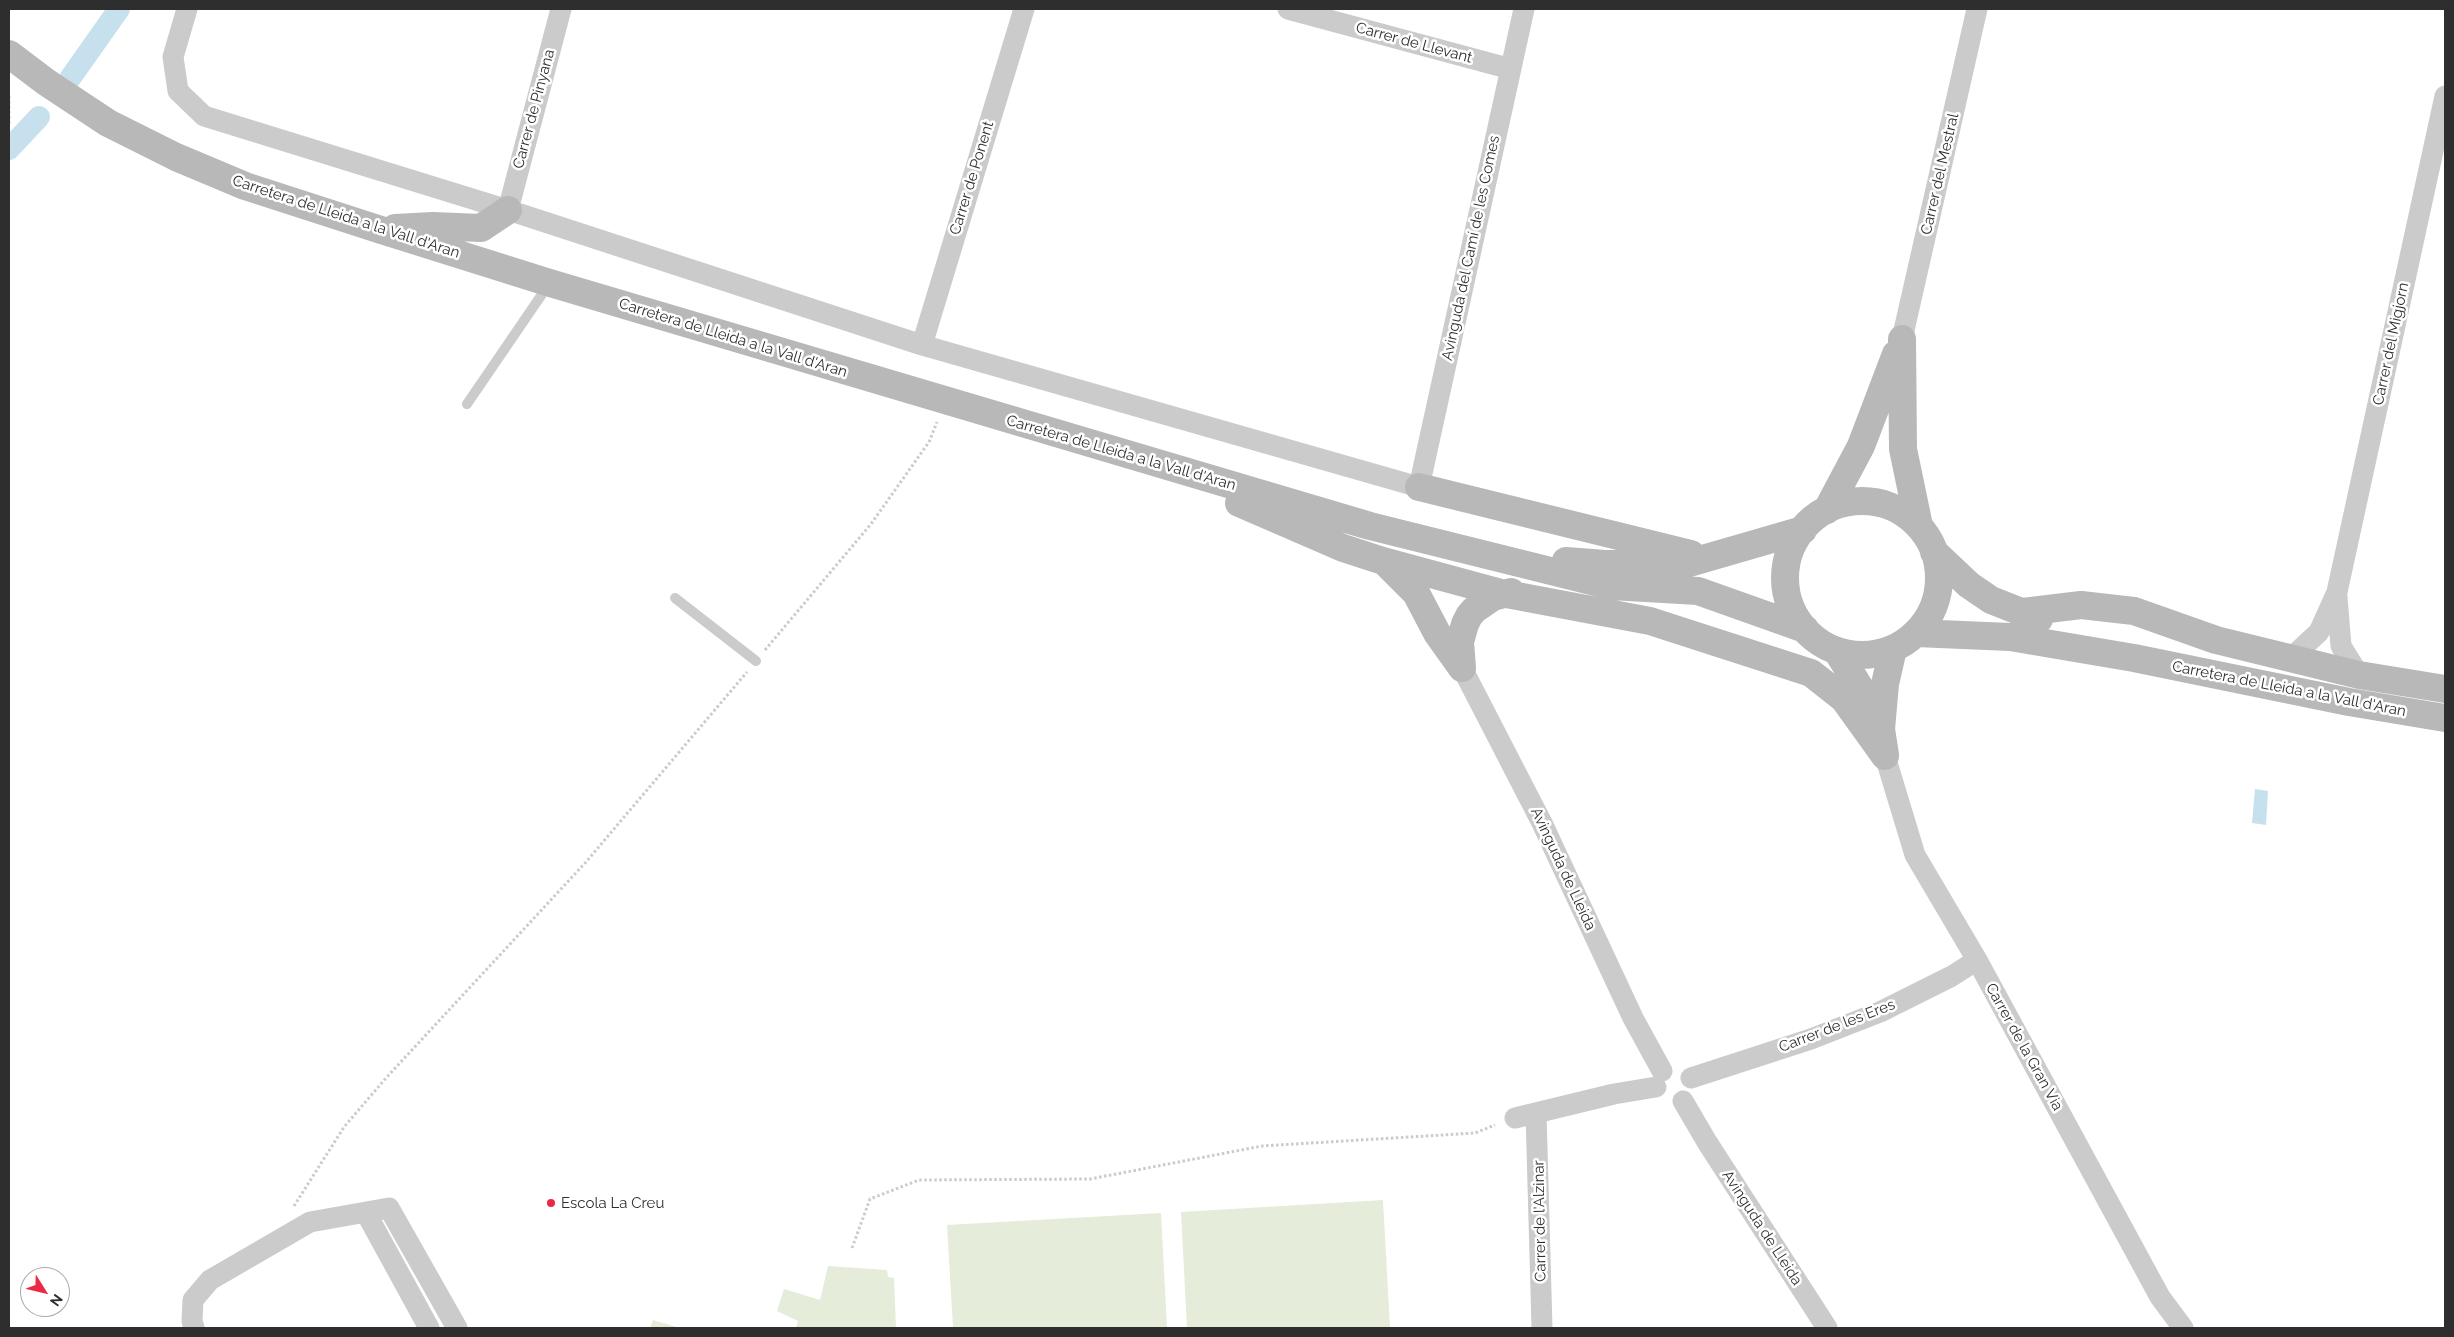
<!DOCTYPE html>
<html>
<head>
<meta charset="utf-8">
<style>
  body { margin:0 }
  #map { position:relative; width:2454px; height:1337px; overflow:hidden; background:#fff; font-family:Raleway,sans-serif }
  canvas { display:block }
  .frame { position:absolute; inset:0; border:10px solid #2e2e2e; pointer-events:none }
  .north { position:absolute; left:20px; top:1267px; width:50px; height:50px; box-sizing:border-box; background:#fff; border:1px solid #ababab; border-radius:50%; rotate:126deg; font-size:14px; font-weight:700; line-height:20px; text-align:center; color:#2e2e2e }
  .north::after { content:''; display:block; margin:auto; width:18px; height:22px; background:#ec2944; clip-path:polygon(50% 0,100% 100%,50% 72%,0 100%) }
</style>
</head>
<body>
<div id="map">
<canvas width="2454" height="1337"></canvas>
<div class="frame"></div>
<div class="north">N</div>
</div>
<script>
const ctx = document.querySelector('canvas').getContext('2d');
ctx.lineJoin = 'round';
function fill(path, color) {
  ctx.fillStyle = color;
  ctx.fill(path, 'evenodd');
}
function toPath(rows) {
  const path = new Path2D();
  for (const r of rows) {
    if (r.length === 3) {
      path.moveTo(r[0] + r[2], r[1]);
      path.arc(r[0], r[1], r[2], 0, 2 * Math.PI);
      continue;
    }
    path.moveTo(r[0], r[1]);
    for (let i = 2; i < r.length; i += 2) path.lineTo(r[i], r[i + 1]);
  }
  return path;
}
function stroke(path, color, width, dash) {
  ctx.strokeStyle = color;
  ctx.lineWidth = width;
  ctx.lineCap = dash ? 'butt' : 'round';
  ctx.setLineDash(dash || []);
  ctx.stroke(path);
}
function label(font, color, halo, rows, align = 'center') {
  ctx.font = font + ' Raleway,sans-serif';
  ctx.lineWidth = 5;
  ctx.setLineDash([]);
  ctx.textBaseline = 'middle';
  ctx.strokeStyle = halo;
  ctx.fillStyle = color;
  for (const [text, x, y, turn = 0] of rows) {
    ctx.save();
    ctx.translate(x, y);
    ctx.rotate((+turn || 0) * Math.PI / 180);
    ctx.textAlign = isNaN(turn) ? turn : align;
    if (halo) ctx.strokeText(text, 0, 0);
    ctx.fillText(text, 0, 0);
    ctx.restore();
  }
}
fill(toPath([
  [1383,1200,1390,1328,1187,1328,1181,1212],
  [1161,1213,1167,1328,953,1328,947,1225],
  [828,1266,887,1270,888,1277,894,1278,896,1328,796,1328,798,1321,777,1311,784,1289,820,1300],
  [653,1320,680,1328,650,1328]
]), '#e5ecda');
fill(toPath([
  [2255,789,2268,791,2266,825,2252,823]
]), '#c6e0ed');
stroke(toPath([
  [71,77,119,9],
  [9,149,39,117]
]), '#c6e0ed', 22);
stroke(toPath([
  [9,96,9,124],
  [765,650,871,524,929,442,937,422],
  [294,1206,344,1127,386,1078,586,862,747,672],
  [852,1248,870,1199,919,1180,1090,1179,1262,1146,1475,1133,1495,1125]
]), '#cbcbcb', 3, [2.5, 2.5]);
stroke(toPath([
  [467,404,549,284],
  [675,598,756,661]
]), '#cbcbcb', 10);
stroke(toPath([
  [187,9,173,57,178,91,204,116,508,210,922,345,1419,487,1524,9],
  [1288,9,1511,69],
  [508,210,561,9],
  [1902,339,1977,9],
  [922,345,1024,9],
  [2337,597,2341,646,2359,675],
  [2290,659,2319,632,2337,592,2445,96],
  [1462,668,1542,823,1633,1018,1662,1071],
  [1885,756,1915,855,1977,960,2160,1297,2183,1328],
  [1691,1078,1811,1039,1880,1012,1952,976,1977,960],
  [1683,1101,1707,1142,1827,1328],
  [1536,1113,1542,1328],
  [1515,1118,1614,1094,1656,1087],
  [366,1213,429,1328],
  [194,1328,192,1321,193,1300,210,1280,310,1222,389,1208,457,1328]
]), '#cbcbcb', 21);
stroke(toPath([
  [9,54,46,82,108,123,176,157,245,186,378,229,550,283,1370,526,1611,586,1698,591,1805,629],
  [395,228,433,226,481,228,508,210],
  [1902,339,1903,449,1919,526],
  [1419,487,1691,554],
  [1862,578,77],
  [1239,503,1343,548,1383,561,1501,593,1650,621,1811,673,1844,699,1885,756],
  [1827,510,1861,446,1896,354],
  [1934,552,1969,585,1991,600,2039,619],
  [1566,561,1605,564,1689,563,1803,530],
  [1386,563,1416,593,1437,633,1462,668],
  [2023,612,2081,605,2134,611,2216,640,2359,675,2445,689],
  [1916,633,2010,637,2134,658,2349,702,2445,718],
  [1837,651,1860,688,1878,723],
  [1462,668,1460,642,1465,624,1469,616,1474,610,1493,597,1511,592],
  [1885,755,1881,729,1885,684,1893,649]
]), '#b8b8b8', 28);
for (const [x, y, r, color] of [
  [551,1203,5,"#ec2944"]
]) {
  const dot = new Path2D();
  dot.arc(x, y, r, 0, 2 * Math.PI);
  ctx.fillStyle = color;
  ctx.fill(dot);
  stroke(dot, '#fff', 2);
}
label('15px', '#2e2e2e', '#fff', [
  ["Carrer de Llevant",1414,43,15],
  ["Carrer de Pinyana",534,109,-75],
  ["Carrer del Mestral",1940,174,-77],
  ["Carrer de Ponent",972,178,-73],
  ["Carretera de Lleida a la Vall d'Aran",346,217,18],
  ["Avinguda del Camí de les Comes",1471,248,-78],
  ["Carretera de Lleida a la Vall d'Aran",733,338,17],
  ["Carrer del Migjorn",2391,344,-78],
  ["Carretera de Lleida a la Vall d'Aran",1121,453,16],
  ["Carretera de Lleida a la Vall d'Aran",2289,689,11],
  ["Avinguda de Lleida",1563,869,65],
  ["Carrer de les Eres",1837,1026,-21],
  ["Carrer de la Gran Via",2024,1047,61],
  ["Carrer de l'Alzinar",1540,1221,-91],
  ["Avinguda de Lleida",1762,1228,57]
]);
label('15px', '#2e2e2e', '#fff', [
  ["Escola La Creu",561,1203]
], 'left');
</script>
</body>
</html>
